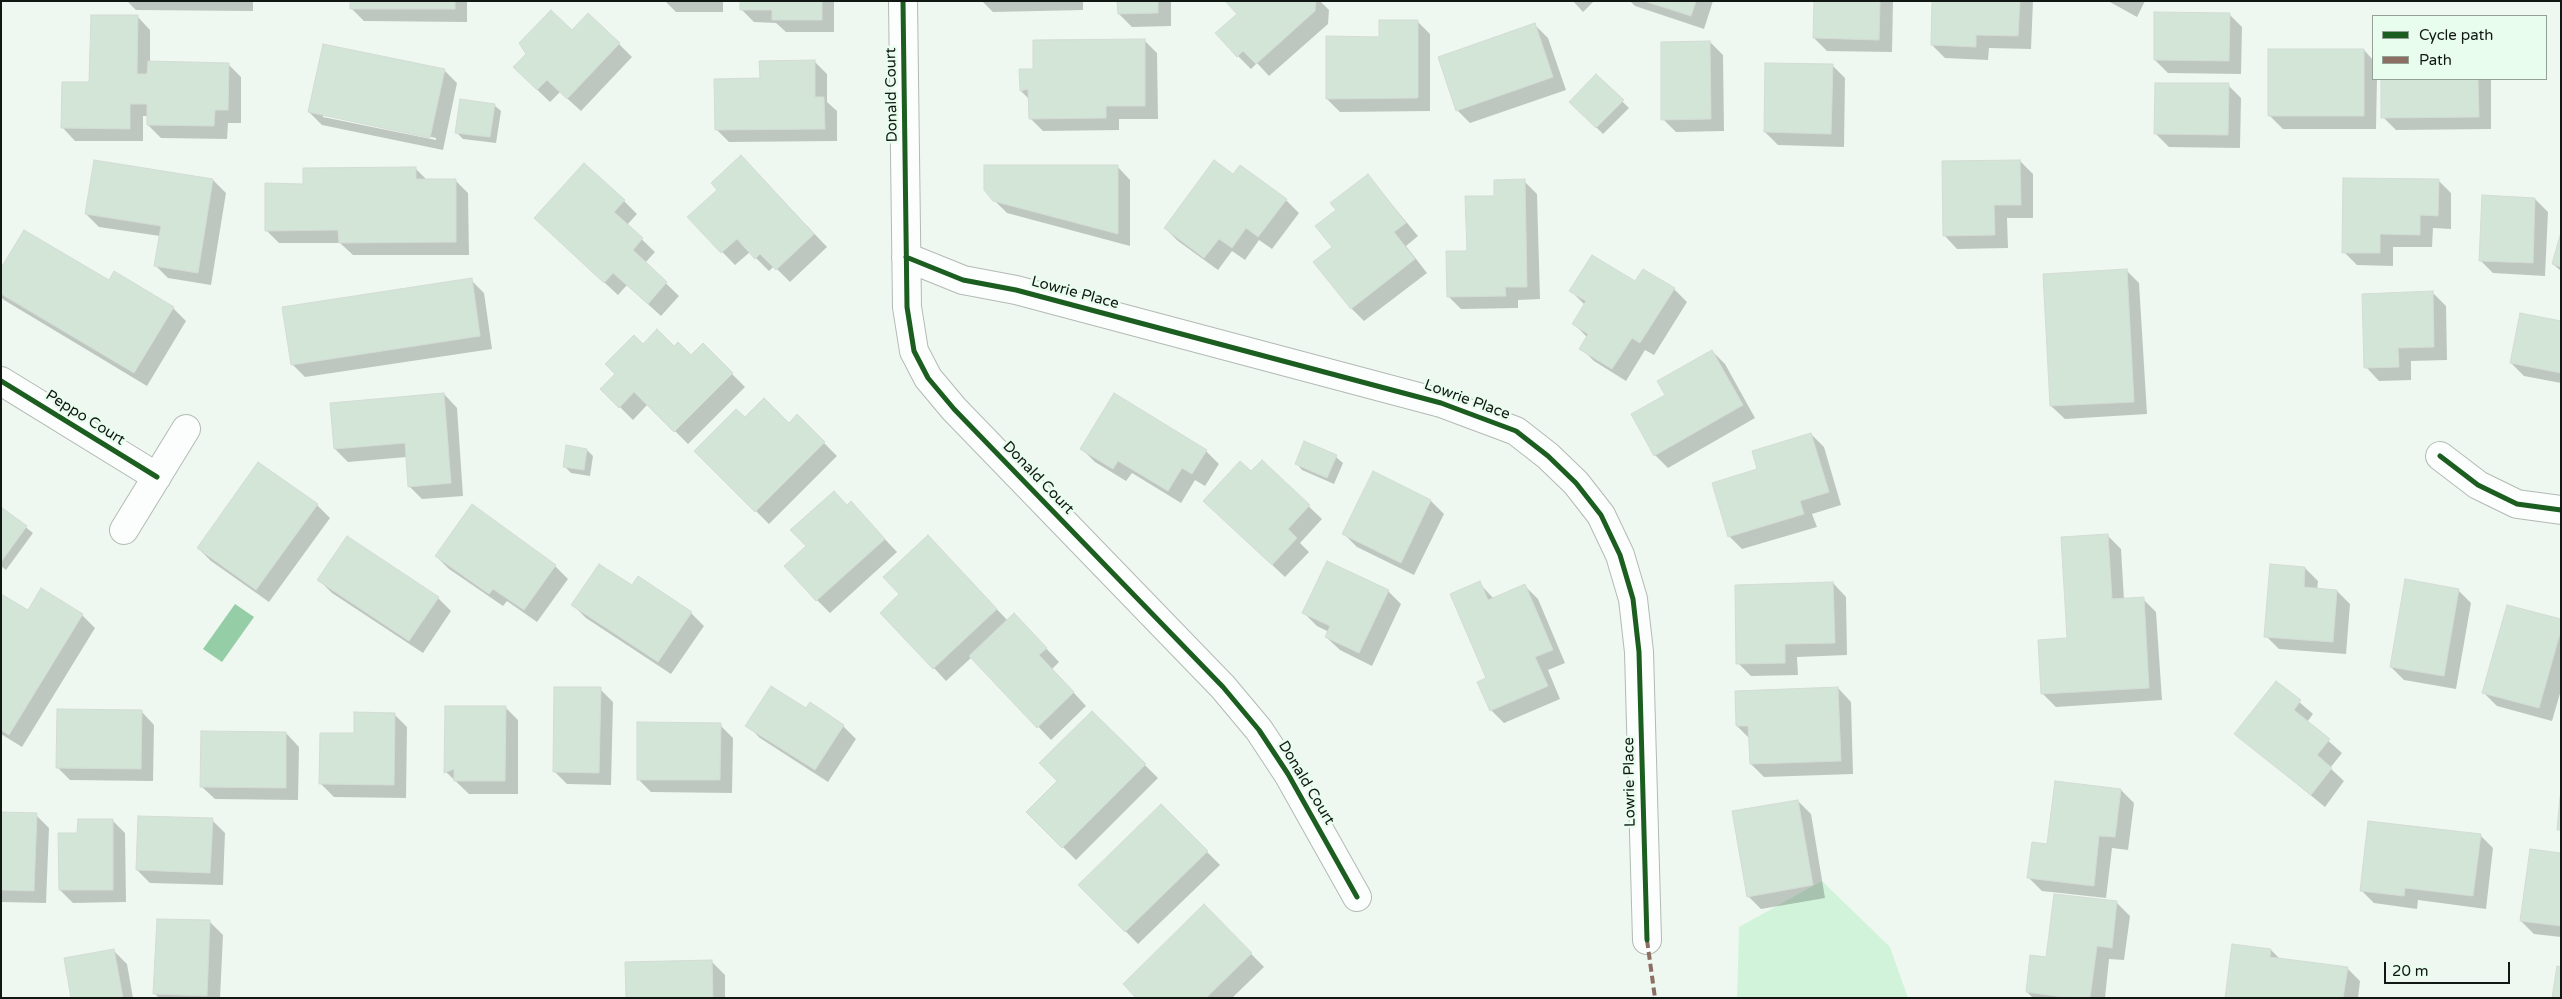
<!DOCTYPE html>
<html>
<head>
<meta charset="utf-8">
<style>
  body { margin:0 }
  #map { position:relative; width:2562px; height:999px; overflow:hidden; background:#eef8f0; font-family:"Varela Round",sans-serif }
  canvas { display:block }
  .frame { position:absolute; inset:0; border:2px solid #111813; pointer-events:none }
  .legend { position:absolute; left:2372px; top:15px; width:175px; height:65px; box-sizing:border-box; background:#e9fdee; border:1px solid #93a196; margin:0; padding:6px 9px; list-style:none; font-size:15px; color:#111813 }
  .legend li { display:flex; align-items:center; gap:10px; height:25px }
  .legend b { width:25px; border:1px solid #93a196 }
  .scale { position:absolute; left:2384px; top:962px; width:126px; height:22px; box-sizing:border-box; border:2px solid #111813; border-top:0; padding-left:6px; font-size:15px; line-height:18px; white-space:nowrap; color:#111813; -webkit-text-stroke:4px #e9fdee; paint-order:stroke }
</style>
</head>
<body>
<div id="map">
<canvas width="2562" height="999"></canvas>
<div class="frame"></div>
<ul class="legend">
<li><b style="height:6px;background:#1b5e20"></b>Cycle path</li>
<li><b style="height:6px;background:#8d6e63"></b>Path</li>
</ul>
<div class="scale">20 m</div>
</div>
<script>
const ctx = document.querySelector('canvas').getContext('2d');
ctx.lineJoin = 'round';
function fill(path, color) {
  ctx.fillStyle = color;
  ctx.fill(path, 'evenodd');
}
function toPath(rows) {
  const path = new Path2D();
  for (const r of rows) {
    path.moveTo(r[0], r[1]);
    for (let i = 2; i < r.length; i += 2) path.lineTo(r[i], r[i + 1]);
  }
  return path;
}
function stroke(path, color, width, dash) {
  ctx.strokeStyle = color;
  ctx.lineWidth = width;
  ctx.lineCap = dash ? 'butt' : 'round';
  ctx.setLineDash(dash || []);
  ctx.stroke(path);
}
function label(font, color, halo, rows, align = 'center') {
  ctx.font = font + ' "Varela Round",sans-serif';
  ctx.lineWidth = 5;
  ctx.setLineDash([]);
  ctx.textBaseline = 'middle';
  ctx.strokeStyle = halo;
  ctx.fillStyle = color;
  for (const [text, x, y, turn = 0] of rows) {
    ctx.save();
    ctx.translate(x, y);
    ctx.rotate((+turn || 0) * Math.PI / 180);
    ctx.textAlign = isNaN(turn) ? turn : align;
    if (halo) ctx.strokeText(text, 0, 0);
    ctx.fillText(text, 0, 0);
    ctx.restore();
  }
}
fill(toPath([
  [1822,881,1890,947,1908,998,1737,998,1739,927]
]), '#d1f3da');
fill(toPath([
  [235,604,254,617,222,662,203,649]
]), '#94cda6');
fill(toPath([
  [127,1,253,1,253,11,136,10],
  [351,1,467,1,467,22,364,21,351,8],
  [665,1,723,1,723,12,676,12],
  [741,1,834,1,834,32,786,32,776,23,754,22,741,9],
  [982,1,1083,1,1083,10,993,12],
  [1115,1,1171,1,1171,26,1132,27,1119,14,1119,4],
  [1227,1,1320,1,1329,10,1328,24,1269,76,1257,63,1251,69,1238,56,1239,14],
  [1573,1,1594,1,1583,12],
  [1630,1,1713,1,1704,29,1635,6],
  [1815,1,1893,1,1892,52,1827,51,1814,38],
  [1934,1,2033,1,2031,49,1989,48,1988,60,1945,58,1932,45],
  [2108,1,2145,1,2137,17],
  [2229,14,2242,27,2241,74,2168,73,2155,60],
  [137,16,150,30,150,63,228,64,241,77,241,123,228,123,227,139,161,138,148,125,148,116,143,116,143,141,75,141,62,127],
  [1417,21,1430,34,1430,111,1340,112,1327,99,1380,38],
  [1535,25,1548,38,1566,90,1470,123,1457,110],
  [572,31,619,44,632,57,581,111,560,92,550,102,527,80],
  [1144,40,1157,53,1158,119,1119,119,1119,130,1043,131,1030,118,1030,100,1021,91,1021,70,1034,70],
  [1710,42,1723,55,1724,131,1676,132,1663,119],
  [2364,50,2373,60,2373,79,2377,79,2376,129,2283,129,2270,116],
  [814,61,827,74,827,102,837,111,837,141,729,142,716,129,761,79],
  [1832,65,1845,78,1844,147,1778,145,1765,132],
  [444,70,457,83,443,150,322,125,309,112],
  [323,114,436,138,436,140,323,117],
  [1596,76,1629,108,1603,134,1571,102],
  [2382,79,2491,79,2491,129,2396,130,2383,117],
  [2228,85,2241,98,2240,148,2169,147,2156,134],
  [494,105,501,111,496,143,463,139,456,132],
  [2020,161,2033,174,2033,218,2007,218,2008,248,1957,249,1944,235],
  [1117,166,1130,180,1130,246,1007,213,994,200],
  [415,168,427,180,455,180,468,193,469,255,353,255,340,243,279,243,266,230,304,185],
  [754,170,827,247,790,282,774,266,769,271,750,252,735,265,689,218],
  [1233,175,1286,200,1299,213,1272,249,1259,240,1245,260,1232,251,1218,270,1178,241,1165,228],
  [1368,176,1418,236,1406,246,1427,273,1364,321,1351,308,1334,248,1338,210],
  [213,180,226,193,211,285,168,278,155,265,160,236,99,227,86,214],
  [2438,180,2451,193,2451,229,2433,228,2432,247,2393,247,2393,266,2357,265,2344,252],
  [1524,181,1537,194,1540,299,1518,300,1518,308,1461,309,1448,296,1468,252,1495,197],
  [2535,199,2548,212,2545,276,2493,273,2480,260],
  [624,201,637,214,627,225,655,252,645,263,679,296,661,316,627,285,618,295,549,231],
  [2561,237,2561,271,2553,264],
  [2126,270,2139,283,2147,414,2065,419,2051,406],
  [1,271,110,282,115,273,173,308,186,321,147,386,4,300,1,297],
  [471,280,484,293,492,349,305,377,292,364],
  [1635,283,1674,289,1687,302,1654,355,1645,350,1626,381,1594,361,1581,348,1587,337,1573,323,1585,305,1571,291],
  [2433,293,2446,306,2447,360,2411,361,2411,380,2379,381,2366,367],
  [2561,322,2561,383,2524,376,2511,363],
  [643,345,674,348,691,357,703,345,745,387,688,444,648,404,633,420,602,389],
  [1712,351,1725,364,1755,418,1668,468,1655,455,1632,415,1667,395],
  [444,394,457,408,463,496,422,499,409,486,407,457,348,462,335,449],
  [797,416,837,456,769,524,696,451,745,419,789,425],
  [1811,434,1824,447,1841,505,1812,514,1817,527,1742,549,1729,536,1759,470],
  [1082,449,1206,451,1219,464,1205,486,1195,480,1181,503,1132,473,1126,481,1095,462],
  [587,450,593,456,590,476,571,473,564,466],
  [1336,457,1343,463,1334,484,1302,470,1296,463],
  [1262,462,1322,519,1300,543,1309,552,1285,577,1218,514],
  [1431,501,1444,514,1414,575,1357,547,1344,534],
  [851,503,897,552,830,613,817,600,847,506],
  [317,505,330,518,269,602,211,561,198,548],
  [1,508,33,533,6,570,1,566],
  [2108,536,2121,549,2124,600,2143,599,2156,612,2162,700,2056,707,2043,694,2069,639],
  [941,550,1008,621,1027,628,1059,662,1052,669,1086,706,1051,740,972,657,946,681,934,668],
  [436,556,555,566,568,579,537,622,507,601,503,606,449,569],
  [2305,568,2318,581,2317,590,2337,591,2350,604,2346,654,2279,649,2266,636],
  [319,580,438,598,451,611,423,653,332,593],
  [1479,583,1494,599,1525,586,1538,599,1565,663,1548,670,1560,699,1504,723,1491,710],
  [1833,583,1846,597,1847,655,1797,657,1798,675,1751,676,1738,663],
  [632,587,691,613,704,626,671,674,586,618,573,605],
  [2458,590,2471,603,2456,689,2404,680,2391,667],
  [1388,591,1401,604,1372,666,1340,650,1326,637,1329,632,1317,626,1304,613],
  [1,596,28,612,82,615,95,628,22,747,1,734],
  [2561,621,2561,690,2552,721,2497,706,2484,693],
  [2276,682,2313,714,2307,722,2342,753,2330,768,2344,781,2325,807,2236,734],
  [1838,688,1851,702,1853,774,1764,777,1751,764,1750,739,1737,726],
  [600,689,613,702,611,785,567,784,554,771],
  [505,707,518,720,518,794,469,794,446,772],
  [807,710,843,726,856,739,828,782,760,738,747,725],
  [141,711,154,725,153,781,70,780,57,767],
  [1092,713,1158,778,1076,860,1028,812,1059,781],
  [394,714,407,727,406,798,334,797,321,784,355,735],
  [720,725,733,738,732,793,651,792,638,779],
  [286,733,299,747,298,800,215,799,201,786],
  [2121,790,2134,803,2128,850,2112,848,2106,898,2042,891,2028,877,2048,845],
  [1798,801,1811,814,1825,898,1761,909,1748,896],
  [1161,806,1220,865,1138,944,1080,885],
  [1,813,36,815,49,828,46,903,1,902],
  [112,820,125,833,126,902,73,903,60,890,79,834],
  [212,820,225,833,223,885,150,883,137,870],
  [2480,835,2493,848,2486,909,2418,900,2417,909,2374,903,2361,890],
  [2561,854,2561,937,2534,934,2521,921],
  [2117,903,2130,916,2124,960,2109,959,2105,998,2033,998,2027,992,2047,959],
  [1204,906,1264,967,1232,998,1138,998],
  [210,922,223,935,220,998,159,998,155,994],
  [2271,950,2280,959,2347,968,2360,981,2358,998,2226,998],
  [114,951,127,964,133,998,72,998],
  [712,962,725,975,725,998,627,998]
]), '#0003');
const building = toPath([
  [350,1,455,1,455,9,350,9,350,1],
  [740,1,822,1,822,20,772,20,772,10,740,10,740,1],
  [1117,1,1158,1,1158,13,1118,14,1117,1],
  [1225,1,1316,1,1315,11,1256,64,1243,51,1237,57,1215,33,1237,14,1225,1],
  [1644,1,1696,1,1691,16,1644,1],
  [1814,1,1880,1,1879,40,1813,38,1814,1],
  [1932,1,2020,1,2018,36,1976,35,1976,47,1931,45,1932,1],
  [551,10,572,30,588,13,620,43,567,99,547,80,537,90,513,67,526,54,519,43,551,10],
  [2154,12,2230,13,2229,61,2154,60,2154,12],
  [91,15,138,15,137,74,147,74,148,61,229,63,228,110,215,110,214,126,147,125,147,104,130,104,130,129,61,128,62,82,89,82,91,15],
  [1379,20,1418,20,1418,98,1326,99,1326,36,1379,37,1379,20],
  [1535,23,1553,77,1456,111,1438,57,1535,23],
  [1145,39,1145,106,1106,106,1106,118,1029,119,1028,89,1020,91,1019,69,1033,69,1033,40,1145,39],
  [1710,41,1711,119,1661,120,1661,42,1710,41],
  [323,44,445,69,430,138,308,112,323,44],
  [2268,49,2364,49,2364,116,2268,116,2268,49],
  [815,60,815,97,824,97,825,129,715,130,714,79,760,78,759,61,815,60],
  [1765,63,1833,64,1831,134,1764,132,1765,63],
  [1596,74,1624,100,1596,128,1569,102,1596,74],
  [2381,79,2478,79,2479,117,2381,118,2381,79],
  [2155,83,2229,83,2228,135,2154,134,2155,83],
  [460,99,495,104,490,137,455,133,460,99],
  [741,155,814,234,776,270,760,254,755,259,737,239,721,253,687,217,717,190,711,183,741,155],
  [94,160,213,179,198,273,154,266,161,226,85,214,94,160],
  [1214,160,1233,174,1240,165,1287,199,1258,237,1246,228,1232,248,1219,239,1204,258,1164,228,1214,160],
  [2020,160,2021,205,1994,205,1995,235,1943,236,1942,161,2020,160],
  [584,163,625,200,614,212,643,238,633,250,667,282,648,304,613,273,604,283,534,218,584,163],
  [984,165,1118,165,1118,234,993,201,984,190,984,165],
  [416,167,416,179,456,179,456,242,339,243,338,230,265,231,265,183,303,184,303,168,416,167],
  [1368,174,1406,223,1394,232,1415,259,1351,309,1313,262,1332,247,1315,226,1336,210,1330,203,1368,174],
  [2343,178,2439,179,2438,216,2420,215,2420,235,2380,234,2380,253,2342,253,2343,178],
  [1525,179,1527,287,1505,287,1506,296,1447,297,1446,251,1467,251,1465,196,1494,196,1494,180,1525,179],
  [2482,195,2535,198,2533,263,2479,261,2482,195],
  [24,230,109,280,114,271,174,307,134,373,1,294,1,268,24,230],
  [2561,232,2561,267,2552,264,2561,232],
  [1592,255,1635,281,1643,269,1675,288,1640,343,1632,338,1612,369,1579,349,1588,334,1572,324,1586,301,1569,291,1592,255],
  [2127,269,2134,402,2050,406,2043,274,2127,269],
  [472,278,480,336,291,365,282,307,472,278],
  [2433,291,2434,347,2398,348,2399,367,2364,368,2362,294,2433,291],
  [2520,313,2561,321,2561,373,2510,363,2520,313],
  [657,329,674,346,678,342,691,355,703,343,733,373,674,432,634,392,619,408,600,389,615,374,605,364,634,335,643,344,657,329],
  [1712,350,1743,405,1654,456,1631,414,1665,395,1657,381,1712,350],
  [444,393,451,483,408,487,405,443,334,449,330,403,444,393],
  [1114,393,1207,450,1192,474,1182,468,1168,491,1118,461,1113,469,1080,449,1114,393],
  [764,398,789,423,797,414,825,442,755,512,694,451,736,409,745,417,764,398],
  [1811,433,1829,492,1800,501,1804,514,1728,537,1712,483,1757,469,1752,451,1811,433],
  [1304,441,1337,455,1327,478,1295,464,1304,441],
  [566,445,587,449,584,470,563,467,566,445],
  [1262,460,1310,505,1288,529,1297,538,1272,565,1203,501,1240,461,1251,471,1262,460],
  [258,462,318,504,256,590,197,548,258,462],
  [1373,471,1431,500,1401,563,1342,534,1373,471],
  [834,491,847,505,851,501,885,539,816,601,784,566,806,546,790,530,834,491],
  [472,504,556,565,524,610,493,589,489,594,435,556,472,504],
  [1,507,27,526,1,562,1,507],
  [2108,534,2112,599,2144,597,2149,688,2041,694,2038,640,2067,638,2061,537,2108,534],
  [928,535,997,609,933,669,880,613,899,594,883,577,928,535],
  [347,536,439,597,409,641,317,580,347,536],
  [1327,561,1389,590,1359,653,1325,637,1330,626,1302,613,1327,561],
  [599,564,632,585,638,576,692,612,658,662,571,605,599,564],
  [2270,564,2305,567,2304,587,2337,590,2333,642,2264,637,2270,564],
  [2405,579,2459,589,2444,676,2390,667,2405,579],
  [1480,581,1488,600,1525,584,1553,650,1535,657,1548,686,1490,711,1477,682,1486,678,1450,594,1480,581],
  [1833,582,1835,643,1785,644,1785,663,1736,664,1735,585,1833,582],
  [41,588,83,614,9,735,1,730,1,594,28,610,41,588],
  [2507,605,2561,619,2561,630,2539,708,2482,693,2507,605],
  [1014,613,1047,648,1039,655,1074,692,1037,728,969,656,1014,613],
  [2276,681,2301,700,2294,710,2330,739,2317,755,2332,768,2311,795,2234,734,2276,681],
  [771,686,806,708,810,702,844,725,815,770,745,726,771,686],
  [554,687,601,687,599,773,553,772,554,687],
  [1838,687,1841,761,1750,764,1748,726,1736,726,1735,691,1838,687],
  [445,706,506,706,505,781,454,781,454,769,444,773,445,706],
  [57,709,142,710,141,769,56,768,57,709],
  [1092,711,1146,764,1062,848,1026,812,1057,781,1039,763,1092,711],
  [354,712,395,713,394,785,319,784,320,733,354,733,354,712],
  [637,722,721,723,720,780,637,780,637,722],
  [201,731,286,732,286,788,200,787,201,731],
  [2055,781,2121,789,2115,837,2099,836,2094,886,2027,878,2032,842,2047,844,2055,781],
  [2560,797,2561,797,2561,830,2557,830,2560,797],
  [1798,800,1813,885,1747,897,1732,811,1798,800],
  [1161,804,1208,851,1125,932,1078,885,1161,804],
  [1,812,37,813,34,891,1,890,1,812],
  [138,816,213,818,210,873,136,870,138,816],
  [78,819,113,819,113,890,59,890,58,833,77,833,78,819],
  [2368,821,2481,834,2473,896,2405,888,2404,896,2360,891,2368,821],
  [2530,849,2561,853,2561,926,2520,921,2530,849],
  [2054,894,2117,901,2112,948,2097,946,2090,998,2070,998,2026,992,2030,955,2046,957,2054,894],
  [1204,904,1252,953,1206,998,1136,998,1123,984,1204,904],
  [157,919,210,920,207,996,153,994,157,919],
  [2232,944,2271,949,2270,957,2348,967,2343,998,2225,998,2232,944],
  [114,949,123,998,71,998,64,958,114,949],
  [712,960,713,998,626,998,625,962,712,960],
  [2557,966,2561,967,2561,998,2552,998,2557,966]
]);
fill(building, '#d2e5d7');
stroke(building, '#d3dbd5', 1);
const minor = toPath([
  [903,1,907,307,914,351,928,378,954,409,1223,687,1259,730,1288,774,1357,897],
  [906,257,963,280,1016,290,1441,403,1516,431,1548,456,1576,483,1601,515,1620,555,1633,599,1639,652,1647,940],
  [1,381,157,477],
  [2440,456,2478,485,2517,504,2561,510],
  [124,530,186,429]
]);
stroke(minor, '#b2bab4', 30);
stroke(minor, '#fcfefd', 28);
stroke(toPath([
  [1647,940,1655,998]
]), '#8d6e63', 4, [8, 4]);
stroke(toPath([
  [903,1,907,307,914,351,928,378,954,409,1223,687,1259,730,1288,774,1357,897],
  [906,257,963,280,1016,290,1441,403,1516,431,1548,456,1576,483,1601,515,1620,555,1633,599,1639,652,1647,940],
  [1,381,157,477],
  [2440,456,2478,485,2517,504,2561,510]
]), '#1b5e20', 5);
label('15px', '#111813', '#e9fdee', [
  ["Donald Court",892,95,-91],
  ["Lowrie Place",1075,293,15],
  ["Lowrie Place",1467,400,20],
  ["Peppo Court",85,418,32],
  ["Donald Court",1038,478,46],
  ["Lowrie Place",1630,782,-91],
  ["Donald Court",1306,783,59]
]);
</script>
</body>
</html>
